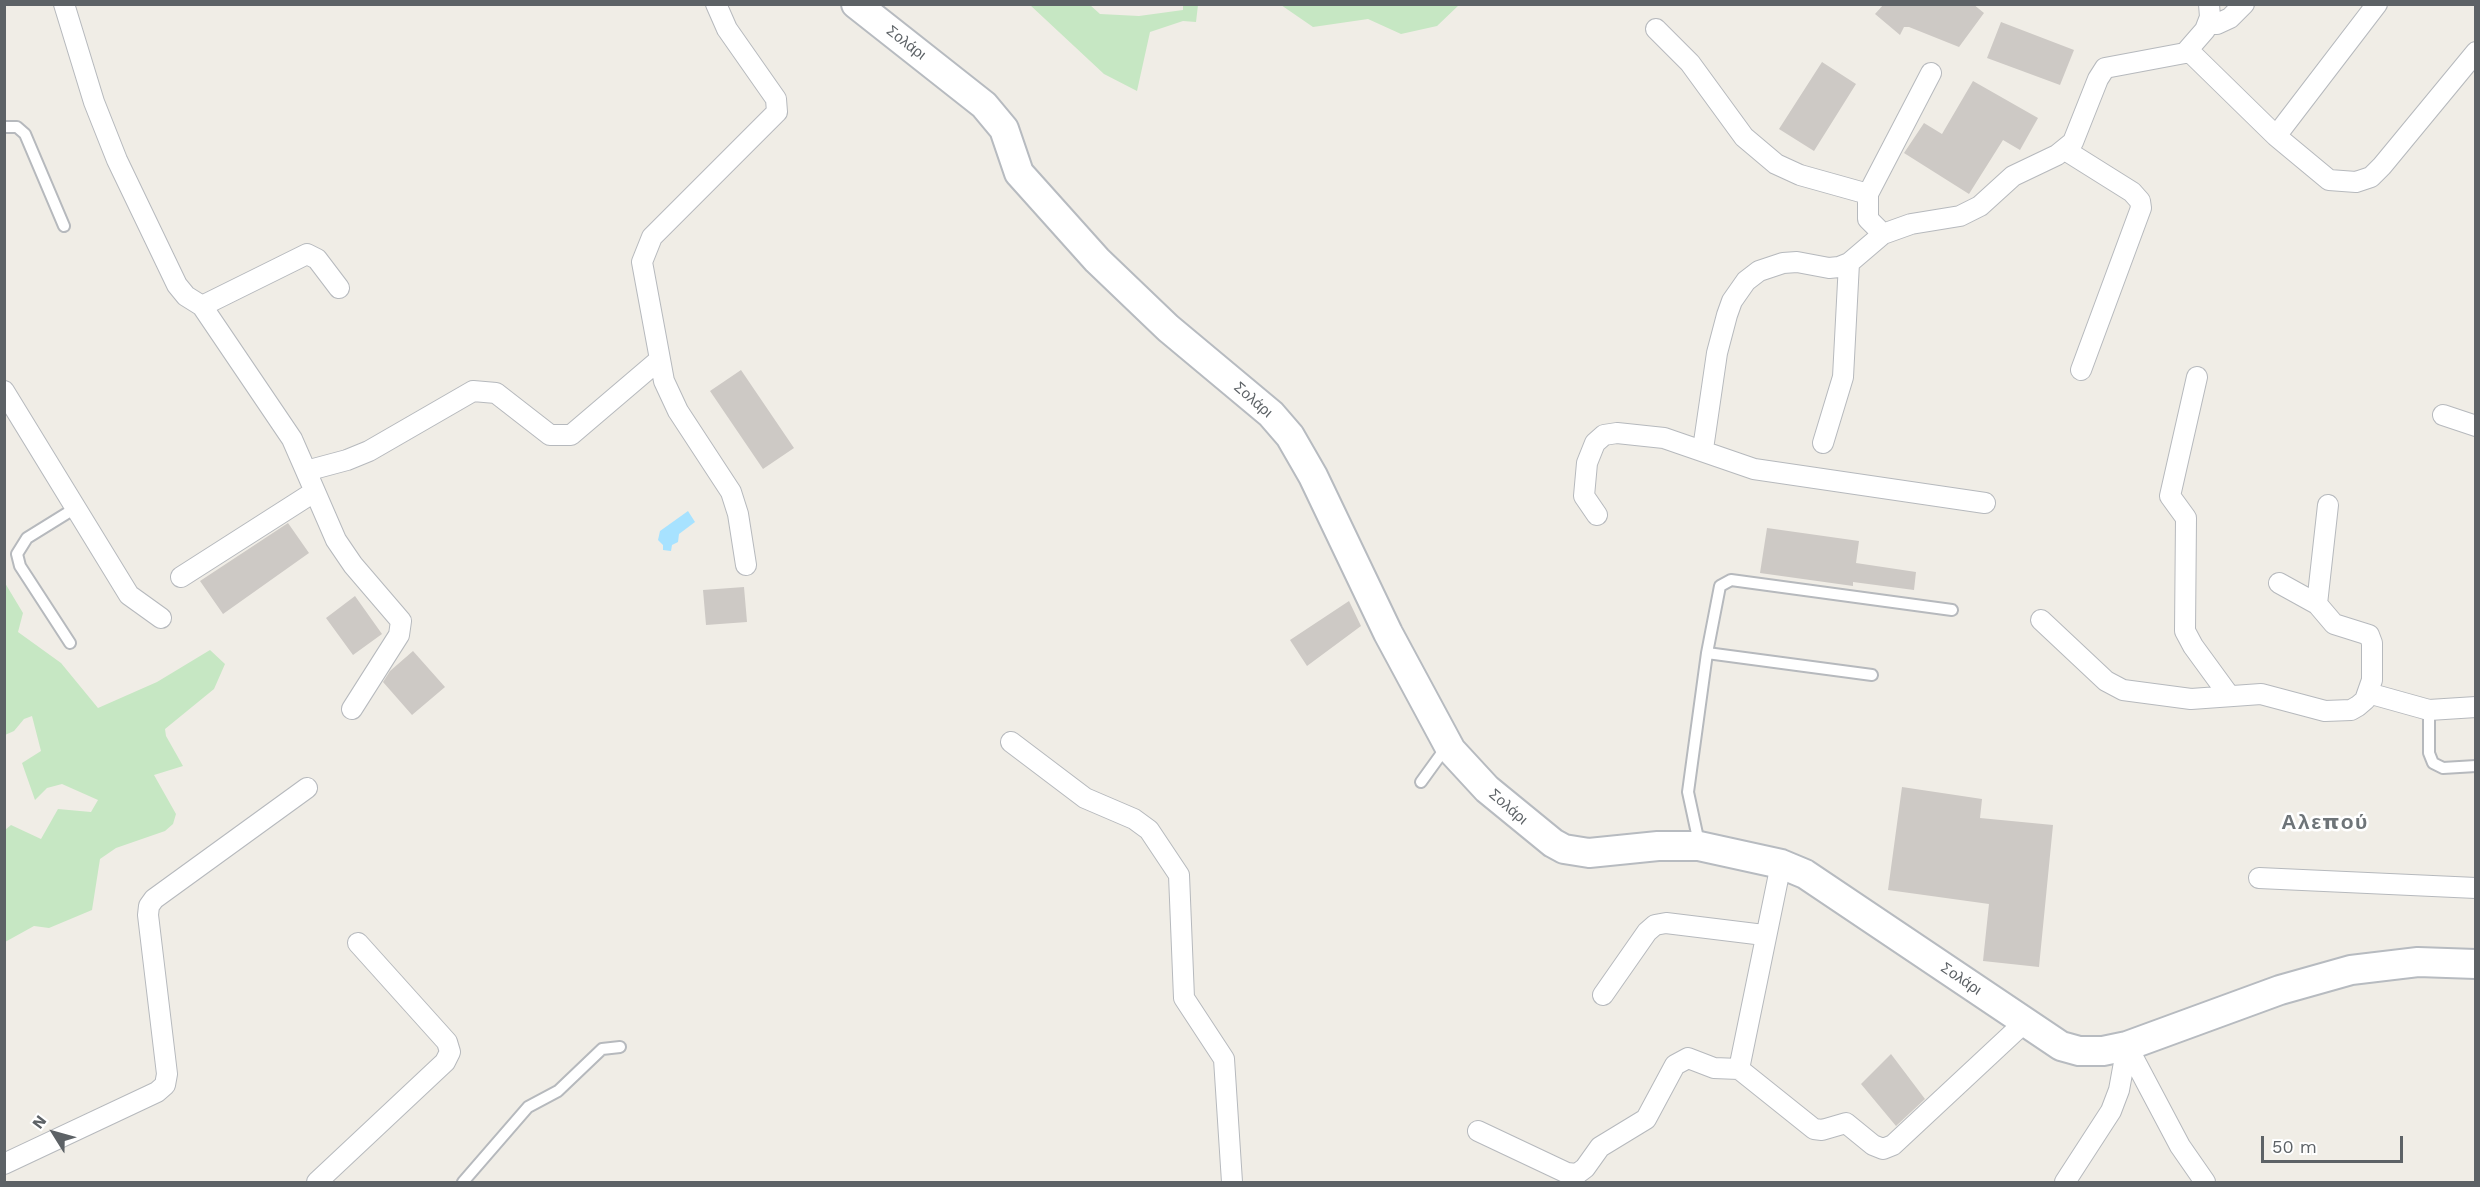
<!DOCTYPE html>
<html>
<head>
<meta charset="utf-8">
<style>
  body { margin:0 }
  #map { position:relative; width:2480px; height:1187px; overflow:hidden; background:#f0ede6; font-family:"Work Sans",sans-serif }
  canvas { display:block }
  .frame { position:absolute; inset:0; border:6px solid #5d6266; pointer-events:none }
  .north { position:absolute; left:24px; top:1103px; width:60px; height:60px; -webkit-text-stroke:4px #fff; paint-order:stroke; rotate:307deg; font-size:16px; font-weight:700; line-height:24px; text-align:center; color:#5d6266 }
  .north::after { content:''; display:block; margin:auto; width:21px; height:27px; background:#5d6266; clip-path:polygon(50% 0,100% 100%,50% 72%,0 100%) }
  .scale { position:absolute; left:2261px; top:1136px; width:142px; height:27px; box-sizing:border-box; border:3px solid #5d6266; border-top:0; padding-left:8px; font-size:18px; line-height:21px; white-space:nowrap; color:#5d6266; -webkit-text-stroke:4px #fff; paint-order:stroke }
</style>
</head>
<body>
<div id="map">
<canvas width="2480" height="1187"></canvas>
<div class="frame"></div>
<div class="north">N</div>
<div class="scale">50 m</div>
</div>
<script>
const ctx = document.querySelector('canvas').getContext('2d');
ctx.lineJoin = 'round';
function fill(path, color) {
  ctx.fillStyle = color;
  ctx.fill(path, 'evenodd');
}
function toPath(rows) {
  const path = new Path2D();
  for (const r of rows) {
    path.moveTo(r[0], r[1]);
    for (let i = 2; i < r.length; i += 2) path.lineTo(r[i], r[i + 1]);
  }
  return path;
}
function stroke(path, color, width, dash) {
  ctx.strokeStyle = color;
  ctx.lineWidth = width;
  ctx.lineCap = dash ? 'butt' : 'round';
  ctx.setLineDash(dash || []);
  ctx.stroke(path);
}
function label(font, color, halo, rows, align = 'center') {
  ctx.font = font + ' "Work Sans",sans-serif';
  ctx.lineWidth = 5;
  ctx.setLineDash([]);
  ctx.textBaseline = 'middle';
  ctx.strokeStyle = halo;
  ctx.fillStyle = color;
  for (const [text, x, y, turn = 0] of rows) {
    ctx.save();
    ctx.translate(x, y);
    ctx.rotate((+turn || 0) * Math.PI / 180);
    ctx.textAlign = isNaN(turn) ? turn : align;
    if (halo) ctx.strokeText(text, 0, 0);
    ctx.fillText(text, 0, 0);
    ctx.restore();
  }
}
fill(toPath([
  [1030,5,1090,5,1100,14,1139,16,1183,10,1183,5,1198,5,1196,22,1183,21,1150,32,1137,91,1104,74],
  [1281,5,1459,5,1437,26,1401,34,1368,19,1313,27],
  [5,583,23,613,18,632,61,663,98,708,157,682,210,650,225,664,214,689,165,729,166,736,183,766,154,775,176,814,173,824,165,831,116,848,100,859,92,910,49,928,34,926,5,942,5,830,11,825,41,839,58,809,91,812,98,800,62,784,47,788,35,800,22,763,41,751,32,716,24,719,14,731,5,735]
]), '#c6e7c3');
fill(toPath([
  [688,511,695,522,679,534,678,542,672,545,671,551,663,550,663,545,658,540,660,531]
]), '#a7e2ff');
fill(toPath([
  [1884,4,1973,4,1984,13,1959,47,1909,27,1904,27,1900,35,1875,14],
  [2001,22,2074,50,2060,85,1987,58],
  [1822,62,1856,84,1814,151,1779,129],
  [1973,81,2038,118,2020,150,2003,140,1969,194,1904,153,1924,123,1942,134],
  [741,370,794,448,763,469,710,391],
  [288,523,309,553,223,614,200,581],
  [1767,528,1859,541,1856,563,1916,572,1914,590,1853,582,1853,586,1760,573],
  [744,587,747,622,706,625,703,590],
  [355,596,382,634,353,655,326,618],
  [1349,601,1361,626,1307,666,1290,640],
  [413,651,445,687,412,715,383,682,390,671],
  [1902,787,1982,799,1980,818,2053,825,2039,967,1983,961,1989,904,1888,890],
  [1891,1054,1925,1099,1896,1126,1861,1084]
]), '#cdc9c5');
const lane = toPath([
  [4,127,17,127,25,134,64,226],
  [70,643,20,566,17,554,27,538,77,507],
  [1707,653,1872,675],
  [2429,710,2429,753,2433,763,2443,768,2476,766],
  [1421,782,1447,746],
  [1699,843,1688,792,1707,653,1720,586,1731,580,1952,610],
  [463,1182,528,1107,558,1091,602,1049,620,1047]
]);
const street = toPath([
  [64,4,94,102,117,160,177,285,186,296,202,306],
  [716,4,727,29,776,99,777,112,652,237,642,262,664,381,678,411,731,492,738,514,746,565],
  [2377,4,2276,136,2329,180,2356,182,2371,177,2382,166,2476,52],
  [2208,24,2217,24,2230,18,2244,4],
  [1656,29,1690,63,1744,137,1776,164,1800,175,1868,194],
  [2188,50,2276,136],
  [2065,150,2132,192,2140,201,2141,208,2081,370],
  [1883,234,1868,219,1868,194,1931,73],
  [339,288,317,259,307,254,202,306,292,439,306,471,347,460,369,451,473,391,496,393,550,435,571,435,659,360],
  [2197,377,2170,496,2186,518,2185,631,2193,646,2228,694],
  [4,391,129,595,161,618],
  [2443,415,2476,426],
  [1823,443,1843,377,1849,263],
  [1703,449,1717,353,1727,315,1732,301,1746,281,1759,271,1783,263,1797,262,1829,268,1839,267,1849,263,1883,234,1911,224,1960,216,1980,206,2013,176,2057,155,2073,142,2098,79,2105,68,2185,53,2205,30,2210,17,2209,4],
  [306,471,336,540,353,565,401,621,399,635,352,709],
  [1597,515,1584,496,1587,463,1595,443,1604,435,1617,433,1664,438,1754,469,1985,503],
  [181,577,314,492],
  [2317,604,2328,505],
  [2041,620,2106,681,2123,690,2191,699,2261,694,2325,711,2351,710,2358,706,2365,700,2372,680,2372,643,2369,635,2334,624,2317,604,2279,583],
  [2368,693,2429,710,2476,707],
  [1011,742,1085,798,1134,819,1149,830,1179,875,1184,998,1224,1059,1232,1182],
  [2259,878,2476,888],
  [1603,995,1647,932,1655,925,1666,923,1764,935],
  [2127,1046,2180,1146,2205,1182],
  [1739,1069,1781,864],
  [1478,1131,1567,1173,1577,1174,1585,1168,1600,1147,1646,1119,1675,1065,1688,1058,1714,1068,1739,1069,1814,1129,1822,1130,1846,1123,1873,1145,1883,1149,1893,1145,2025,1022],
  [4,1164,157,1092,165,1085,167,1074,148,915,149,906,154,899,307,788],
  [317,1182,445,1062,450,1052,447,1042,358,943],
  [2065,1182,2111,1111,2119,1090,2127,1046]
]);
const secondary = toPath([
  [856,4,984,105,1004,129,1019,173,1097,260,1168,328,1271,414,1290,436,1313,476,1388,633,1451,750,1487,789,1553,843,1564,849,1589,853,1658,846,1699,846,1781,864,1805,874,2061,1046,2079,1051,2103,1051,2127,1046,2280,990,2351,970,2418,962,2476,964]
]);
stroke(lane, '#b6b9bd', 14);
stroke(street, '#b6b9bd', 22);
stroke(secondary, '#b7bbc0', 32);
stroke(lane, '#fff', 10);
stroke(street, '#fff', 20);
stroke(secondary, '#fff', 28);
label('15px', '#5d6266', '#fff', [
  ["Σολάρι",906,43,38],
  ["Σολάρι",1253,400,41],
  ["Σολάρι",1508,807,41],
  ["Σολάρι",1961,979,34]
]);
ctx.letterSpacing = '1.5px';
label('bold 21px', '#6e7478', '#fff', [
  ["Αλεπού",2325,823]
]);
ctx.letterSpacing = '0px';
</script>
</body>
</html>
